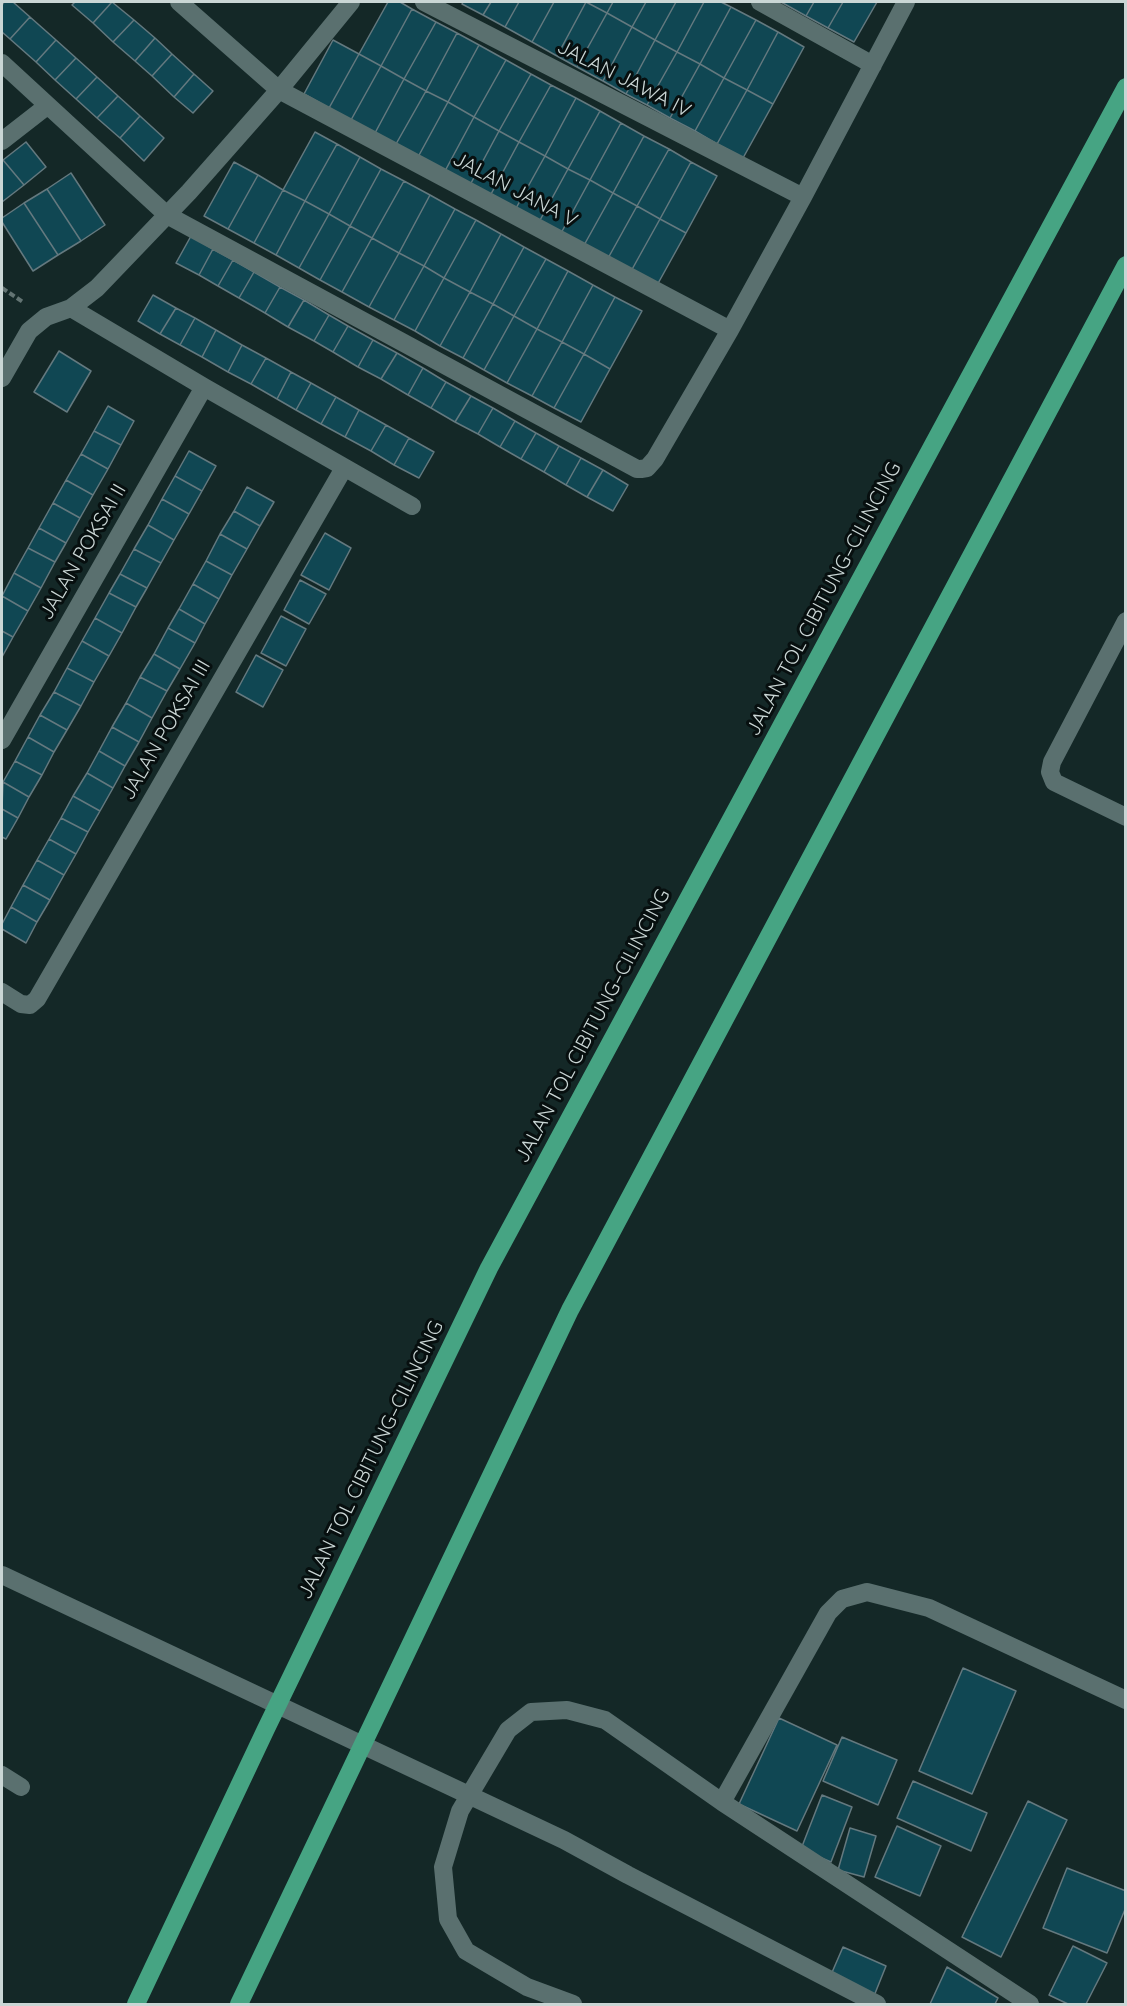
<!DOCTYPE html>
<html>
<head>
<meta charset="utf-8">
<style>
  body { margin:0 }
  #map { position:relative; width:1127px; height:2006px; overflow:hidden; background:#142827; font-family:Quicksand,sans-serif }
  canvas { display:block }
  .frame { position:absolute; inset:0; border:3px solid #cad6d5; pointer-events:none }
</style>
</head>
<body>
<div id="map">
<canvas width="1127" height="2006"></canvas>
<div class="frame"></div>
</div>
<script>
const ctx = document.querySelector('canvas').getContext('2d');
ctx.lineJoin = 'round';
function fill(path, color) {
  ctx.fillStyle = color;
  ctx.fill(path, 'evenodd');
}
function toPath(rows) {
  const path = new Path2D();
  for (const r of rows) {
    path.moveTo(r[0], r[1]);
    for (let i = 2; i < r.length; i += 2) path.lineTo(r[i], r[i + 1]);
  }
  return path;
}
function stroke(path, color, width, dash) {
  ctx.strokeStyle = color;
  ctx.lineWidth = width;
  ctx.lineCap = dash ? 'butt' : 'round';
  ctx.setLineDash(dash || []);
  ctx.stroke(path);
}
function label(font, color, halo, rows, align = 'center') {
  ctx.font = font + ' Quicksand,sans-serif';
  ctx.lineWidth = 6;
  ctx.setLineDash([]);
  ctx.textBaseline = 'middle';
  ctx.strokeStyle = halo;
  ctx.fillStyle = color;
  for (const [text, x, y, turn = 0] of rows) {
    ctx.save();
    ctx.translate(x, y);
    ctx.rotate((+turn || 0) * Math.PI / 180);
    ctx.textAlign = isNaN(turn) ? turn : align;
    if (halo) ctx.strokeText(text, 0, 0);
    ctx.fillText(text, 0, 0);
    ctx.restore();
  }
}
const building = toPath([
  [4,2,13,2,30,17,10,39,2,32,2,5,4,2],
  [75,2,112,2,93,23,72,5,75,2],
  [112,2,134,20,113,42,93,23,112,2],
  [388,2,400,2,412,9,381,66,359,54,388,2],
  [463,2,491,2,483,15,462,4,463,2],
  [491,2,519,2,505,27,483,15,491,2],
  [519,2,554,2,532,42,505,27,519,2],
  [554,2,586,2,557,56,532,42,554,2],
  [586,2,607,13,577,67,557,56,586,2],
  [586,2,613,2,607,13,586,2],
  [613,2,646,2,632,27,607,13,613,2],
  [646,2,676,2,655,40,632,27,646,2],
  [676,2,704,2,677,52,655,40,676,2],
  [704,2,721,2,731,7,700,64,677,52,704,2],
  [781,2,814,2,806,16,781,2],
  [814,2,843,2,828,28,806,16,814,2],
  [843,2,877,2,854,42,828,28,843,2],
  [731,7,756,20,724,78,700,64,731,7],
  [412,9,436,22,404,79,381,66,412,9],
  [607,13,632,27,603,81,577,67,607,13],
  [30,17,56,40,36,62,10,39,30,17],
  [134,20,155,38,135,61,113,42,134,20],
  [756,20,778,32,747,90,724,78,756,20],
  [436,22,457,33,426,91,404,79,436,22],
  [632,27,655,40,626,94,603,81,632,27],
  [778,32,804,47,773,104,747,90,778,32],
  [457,33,479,45,448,102,426,91,457,33],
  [155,38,172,54,152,76,135,61,155,38],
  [56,40,76,58,55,80,36,62,56,40],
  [333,40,359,54,329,108,304,94,333,40],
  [655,40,677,52,647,105,626,94,655,40],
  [479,45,506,60,474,117,448,102,479,45],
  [677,52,700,64,670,118,647,105,677,52],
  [172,54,194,74,174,97,152,76,172,54],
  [359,54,381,66,351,120,329,108,359,54],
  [76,58,97,77,76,99,55,80,76,58],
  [506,60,531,74,499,131,474,117,506,60],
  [700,64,724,78,695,131,670,118,700,64],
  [381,66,404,79,375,133,351,120,381,66],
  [194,74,213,91,193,113,174,97,194,74],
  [531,74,551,85,519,142,499,131,531,74],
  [97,77,118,96,97,118,76,99,97,77],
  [724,78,747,90,717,144,695,131,724,78],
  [404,79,426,91,396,144,375,133,404,79],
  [551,85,576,98,545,156,519,142,551,85],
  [747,90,773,104,743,158,717,144,747,90],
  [426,91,448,102,418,157,396,144,426,91],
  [118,96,140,116,120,138,97,118,118,96],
  [576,98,600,111,568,169,545,156,576,98],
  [448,102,474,117,445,171,418,157,448,102],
  [600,111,621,123,590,180,568,169,600,111],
  [140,116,164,138,144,161,120,138,140,116],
  [474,117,499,131,470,185,445,171,474,117],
  [621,123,644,136,613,193,590,180,621,123],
  [499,131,519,142,490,196,470,185,499,131],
  [315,132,337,144,305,201,283,190,315,132],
  [644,136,669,149,637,206,613,193,644,136],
  [26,142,46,167,24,185,3,160,26,142],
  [519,142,545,156,515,210,490,196,519,142],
  [337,144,360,157,329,214,305,201,337,144],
  [669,149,691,162,660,219,637,206,669,149],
  [545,156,568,169,539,222,515,210,545,156],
  [360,157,381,169,350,226,329,214,360,157],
  [3,160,24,185,2,202,2,161,3,160],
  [234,162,258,175,228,229,204,216,234,162],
  [691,162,717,176,686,233,660,219,691,162],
  [381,169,404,181,372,238,350,226,381,169],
  [568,169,590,180,560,235,539,222,568,169],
  [71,173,105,225,81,241,47,189,71,173],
  [258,175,283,190,254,243,228,229,258,175],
  [590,180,613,193,583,247,560,235,590,180],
  [404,181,430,195,399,253,372,238,404,181],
  [47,189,81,241,58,255,24,203,47,189],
  [283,190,305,201,276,255,254,243,283,190],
  [613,193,637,206,607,260,583,247,613,193],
  [430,195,455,209,424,266,399,253,430,195],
  [305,201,329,214,299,268,276,255,305,201],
  [24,203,58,255,33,271,2,222,2,218,24,203],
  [637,206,660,219,630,273,607,260,637,206],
  [455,209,476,220,444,278,424,266,455,209],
  [329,214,350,226,320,280,299,268,329,214],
  [660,219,686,233,656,287,630,273,660,219],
  [476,220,501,234,470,292,444,278,476,220],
  [350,226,372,238,342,292,320,280,350,226],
  [501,234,524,247,493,304,470,292,501,234],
  [191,236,213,249,199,275,176,263,191,236],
  [372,238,399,253,369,307,342,292,372,238],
  [524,247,546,259,514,316,493,304,524,247],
  [213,249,233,260,218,286,199,275,213,249],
  [399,253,424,266,394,320,369,307,399,253],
  [546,259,568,271,537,329,514,316,546,259],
  [233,260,254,272,239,298,218,286,233,260],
  [424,266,444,278,415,331,394,320,424,266],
  [568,271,593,285,562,342,537,329,568,271],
  [254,272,280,287,265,313,239,298,254,272],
  [444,278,470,292,440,346,415,331,444,278],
  [593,285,615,297,584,354,562,342,593,285],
  [280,287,304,300,288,327,265,313,280,287],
  [470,292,493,304,463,358,440,346,470,292],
  [153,295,176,308,160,334,138,321,153,295],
  [615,297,642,311,610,369,584,354,615,297],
  [304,300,329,315,314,341,288,327,304,300],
  [493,304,514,316,484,370,463,358,493,304],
  [176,308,195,318,180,345,160,334,176,308],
  [329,315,348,326,333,352,314,341,329,315],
  [514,316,537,329,507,383,484,370,514,316],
  [195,318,216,330,202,357,180,345,195,318],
  [348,326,373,340,358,367,333,352,348,326],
  [537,329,562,342,532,396,507,383,537,329],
  [216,330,242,345,228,372,202,357,216,330],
  [373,340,397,353,381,379,358,367,373,340],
  [562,342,584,354,554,408,532,396,562,342],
  [242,345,266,358,251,384,228,372,242,345],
  [59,351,91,371,67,412,34,392,59,351],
  [397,353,423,368,408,395,381,379,397,353],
  [584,354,610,369,581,422,554,408,584,354],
  [266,358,291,372,277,399,251,384,266,358],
  [423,368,446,382,431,408,408,395,423,368],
  [291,372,311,383,296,410,277,399,291,372],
  [446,382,471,396,455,422,431,408,446,382],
  [311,383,336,397,321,424,296,410,311,383],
  [471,396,493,408,478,434,455,422,471,396],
  [336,397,359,410,345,437,321,424,336,397],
  [108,406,134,421,121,445,94,431,108,406],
  [493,408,515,421,500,447,478,434,493,408],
  [359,410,386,425,371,451,345,437,359,410],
  [515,421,536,433,521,459,500,447,515,421],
  [386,425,409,438,394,465,371,451,386,425],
  [94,431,121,445,108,469,81,454,94,431],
  [536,433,559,446,544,472,521,459,536,433],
  [409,438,434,452,419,478,394,465,409,438],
  [559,446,581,458,566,485,544,472,559,446],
  [189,451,216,466,202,491,175,476,189,451],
  [81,454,108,469,93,495,66,480,81,454],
  [581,458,603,470,587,497,566,485,581,458],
  [603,470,628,485,613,511,587,497,603,470],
  [175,476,202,491,189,514,162,499,175,476],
  [66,480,93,495,80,518,53,503,66,480],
  [247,487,274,502,260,526,234,511,247,487],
  [162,499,189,514,174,540,148,525,162,499],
  [53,503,80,518,66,543,39,528,53,503],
  [234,511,260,526,247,549,220,534,234,511],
  [148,525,174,540,161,563,134,549,148,525],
  [39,528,66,543,55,562,28,548,39,528],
  [325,533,351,548,329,590,301,575,325,533],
  [220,534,247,549,232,575,206,561,220,534],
  [28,548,55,562,41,588,14,573,28,548],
  [134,549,161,563,147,588,120,574,134,549],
  [206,561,232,575,219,599,193,584,206,561],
  [14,573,41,588,28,611,2,596,14,573],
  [120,574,147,588,136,607,109,593,120,574],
  [300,580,326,594,309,624,284,610,300,580],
  [193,584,219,599,205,624,179,609,193,584],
  [109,593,136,607,122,633,95,618,109,593],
  [2,596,28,611,13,637,2,631,2,596],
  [179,609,205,624,195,643,168,628,179,609],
  [281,616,306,629,286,666,261,653,281,616],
  [95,618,122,633,109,656,82,641,95,618],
  [168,628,195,643,180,669,154,654,168,628],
  [2,631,13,637,2,657,2,631],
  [82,641,109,656,94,682,67,668,82,641],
  [154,654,180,669,167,691,140,677,154,654],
  [256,655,283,670,263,707,236,692,256,655],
  [67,668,94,682,81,706,54,692,67,668],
  [140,677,167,691,152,718,126,703,140,677],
  [54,692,81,706,67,730,40,715,54,692],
  [126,703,152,718,139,742,112,727,126,703],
  [40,715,67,730,54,752,28,737,40,715],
  [112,727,139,742,125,766,99,751,112,727],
  [28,737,54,752,42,775,15,761,28,737],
  [99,751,125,766,113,788,87,773,99,751],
  [15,761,42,775,29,797,3,782,15,761],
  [87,773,113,788,100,811,73,796,87,773],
  [3,782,29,797,18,818,2,809,3,782],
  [73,796,100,811,88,832,61,818,73,796],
  [2,809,18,818,6,839,2,837,2,809],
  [61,818,88,832,76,854,49,839,61,818],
  [49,839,76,854,64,875,37,860,49,839],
  [37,860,64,875,50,900,23,885,37,860],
  [23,885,50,900,37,922,11,907,23,885],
  [11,907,37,922,26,943,2,929,2,924,11,907],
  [963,1668,1016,1691,972,1794,919,1771,963,1668],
  [779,1718,837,1745,797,1831,739,1804,779,1718],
  [842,1737,897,1760,878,1805,823,1781,842,1737],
  [913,1781,987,1813,971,1851,897,1818,913,1781],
  [822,1795,852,1807,831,1862,801,1849,822,1795],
  [1028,1801,1067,1820,1001,1957,962,1937,1028,1801],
  [897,1826,941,1846,920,1896,875,1877,897,1826],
  [850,1828,876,1836,864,1877,838,1870,850,1828],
  [1067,1868,1126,1891,1126,1907,1107,1953,1043,1928,1067,1868],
  [1073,1946,1107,1963,1086,2004,1068,2004,1049,1995,1073,1946],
  [843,1947,886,1966,874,1996,830,1977,843,1947],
  [947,1967,998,1998,995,2004,930,2004,947,1967]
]);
fill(building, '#104753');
stroke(building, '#64797f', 1.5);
stroke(toPath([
  [2,288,23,302]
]), '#637473', 4, [6, 3]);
stroke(toPath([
  [179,2,279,90,730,330],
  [424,2,803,197],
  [760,2,873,65],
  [2,63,167,215,637,469,641,469,647,468,655,459,730,330,803,197,906,2],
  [2,141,47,106],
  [71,308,204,387,412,506],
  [2,378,29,331,46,317,71,308,97,288,189,192,279,90,351,2],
  [1126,621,1052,762,1050,772,1054,782,1126,817],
  [2,740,204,387],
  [2,992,21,1004,30,1005,37,999,344,468],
  [2,1575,564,1840,628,1875,877,2004],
  [2,1775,21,1787],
  [722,1802,828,1613,842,1599,867,1592,929,1608,1126,1700],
  [573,2004,527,1987,466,1951,448,1919,443,1867,460,1811,508,1730,531,1712,567,1710,605,1720,722,1802,1030,2004]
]), '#5a706f', 18);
stroke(toPath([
  [136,2004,265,1731,489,1268,1126,87],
  [239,2004,570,1310,1126,265]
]), '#46a483', 18);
label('20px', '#cad6d5', '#070f0f', [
  ["JALAN JAWA IV",624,79,27],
  ["JALAN JANA V",515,190,28],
  ["JALAN POKSAI II",83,552,-60],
  ["JALAN TOL CIBITUNG–CILINCING",824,599,-62],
  ["JALAN POKSAI III",166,730,-60],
  ["JALAN TOL CIBITUNG–CILINCING",593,1026,-62],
  ["JALAN TOL CIBITUNG–CILINCING",371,1460,-64]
]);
</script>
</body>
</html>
